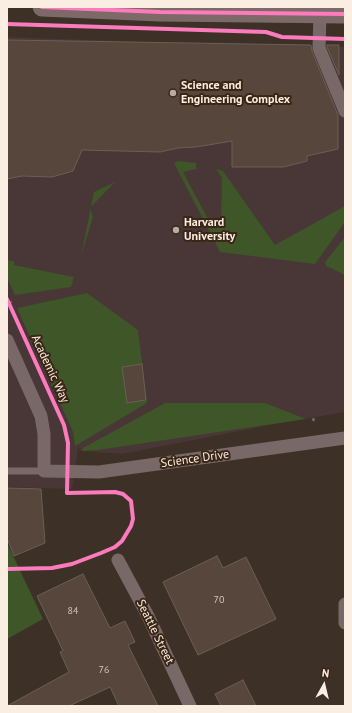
<!DOCTYPE html>
<html>
<head>
<meta charset="utf-8">
<style>
  body { margin:0 }
  #map { position:relative; width:352px; height:713px; overflow:hidden; background:#3d3127; font-family:"PT Sans",sans-serif }
  canvas { display:block }
  .frame { position:absolute; inset:0; border:8px solid #faede2; pointer-events:none }
  .north { position:absolute; left:304px; top:665px; width:40px; height:40px; -webkit-text-stroke:3px #3a2615; paint-order:stroke; rotate:8deg; font-size:11px; font-weight:700; line-height:16px; text-align:center; color:#faede2 }
  .north::after { content:''; display:block; margin:auto; width:14px; height:18px; background:#faede2; clip-path:polygon(50% 0,100% 100%,50% 72%,0 100%) }
</style>
</head>
<body>
<div id="map">
<canvas width="352" height="713"></canvas>
<div class="frame"></div>
<div class="north">N</div>
</div>
<script>
const ctx = document.querySelector('canvas').getContext('2d');
ctx.lineJoin = 'round';
function fill(path, color) {
  ctx.fillStyle = color;
  ctx.fill(path, 'evenodd');
}
function toPath(rows) {
  const path = new Path2D();
  for (const r of rows) {
    path.moveTo(r[0], r[1]);
    for (let i = 2; i < r.length; i += 2) path.lineTo(r[i], r[i + 1]);
  }
  return path;
}
function stroke(path, color, width, dash) {
  ctx.strokeStyle = color;
  ctx.lineWidth = width;
  ctx.lineCap = dash ? 'butt' : 'round';
  ctx.setLineDash(dash || []);
  ctx.stroke(path);
}
function label(font, color, halo, rows, align = 'center') {
  ctx.font = font + ' "PT Sans",sans-serif';
  ctx.lineWidth = 4;
  ctx.setLineDash([]);
  ctx.textBaseline = 'middle';
  ctx.strokeStyle = halo;
  ctx.fillStyle = color;
  for (const [text, x, y, turn = 0] of rows) {
    ctx.save();
    ctx.translate(x, y);
    ctx.rotate((+turn || 0) * Math.PI / 180);
    ctx.textAlign = isNaN(turn) ? turn : align;
    if (halo) ctx.strokeText(text, 0, 0);
    ctx.fillText(text, 0, 0);
    ctx.restore();
  }
}
fill(toPath([
  [7,37,251,46,345,47,345,412,280,423,122,454,82,451,78,448,72,489,7,487]
]), '#493636');
fill(toPath([
  [178,161,196,163,196,169,183,172,208,219,221,219,222,178,216,169,223,171,275,245,345,206,345,222,315,264,220,252,174,163],
  [115,182,90,208,93,217,81,256,94,192],
  [345,237,345,275,326,266,325,262],
  [7,260,14,261,14,265,74,277,71,287,15,295,7,278],
  [87,293,138,330,147,403,75,446,73,432,17,308],
  [165,403,265,403,306,419,98,450,82,451,83,448],
  [7,543,43,619,7,639]
]), '#3e5628');
const building = toPath([
  [7,40,311,45,312,51,338,115,338,149,307,156,307,161,283,167,232,167,232,141,196,147,178,148,160,152,82,150,73,171,52,177,22,176,7,179,7,40],
  [327,45,339,45,339,75,327,47,327,45],
  [142,364,146,400,127,403,122,367,142,364],
  [7,488,41,489,45,543,14,556,7,538,7,488],
  [217,556,223,568,246,557,276,619,198,655,163,582,217,556],
  [83,574,110,628,125,621,135,642,128,645,158,706,119,706,110,687,69,706,7,706,69,672,60,652,63,651,37,596,83,574],
  [243,680,256,706,221,706,215,694,243,680]
]);
fill(building, '#56463c');
stroke(building, '#6a5f57', 1);
stroke(toPath([
  [9,303,13,301],
  [313,421,314,418]
]), '#746864', 2.5, [3, 2]);
stroke(toPath([
  [7,471,44,471]
]), '#786868', 7);
stroke(toPath([
  [320,14,319,48,345,111],
  [7,340,41,416,44,434,44,471,99,472,345,438],
  [118,560,148,616,190,706],
  [345,604,345,623]
]), '#786868', 13);
stroke(toPath([
  [42,7,160,12,345,14]
]), '#7d6968', 19);
stroke(toPath([
  [42,7,160,12,345,14],
  [7,24,266,32,282,37,345,39],
  [7,299,64,425,68,443,67,493,115,492,123,494,131,501,133,519,131,526,122,541,115,547,101,553,72,564,52,568,7,569]
]), '#fd7abc', 4);
for (const [x, y, r, color] of [
  [173,93,4,"#b8aba1"],
  [176,230,4,"#b8aba1"]
]) {
  const dot = new Path2D();
  dot.arc(x, y, r, 0, 2 * Math.PI);
  ctx.fillStyle = color;
  ctx.fill(dot);
  stroke(dot, '#3a2615', 1.5);
}
label('10px', '#d1c3b8', null, [
  ["70",219,600],
  ["84",73,611],
  ["76",104,670]
]);
label('bold 12px', '#faede2', '#3a2615', [
  ["Science and",181,86],
  ["Engineering Complex",181,100],
  ["Harvard",184,223],
  ["University",184,237]
], 'left');
label('12px', '#faede2', '#3a2615', [
  ["Academic Way",50,369,65],
  ["Science Drive",195,459,-8],
  ["Seattle Street",155,632,64]
]);
</script>
</body>
</html>
